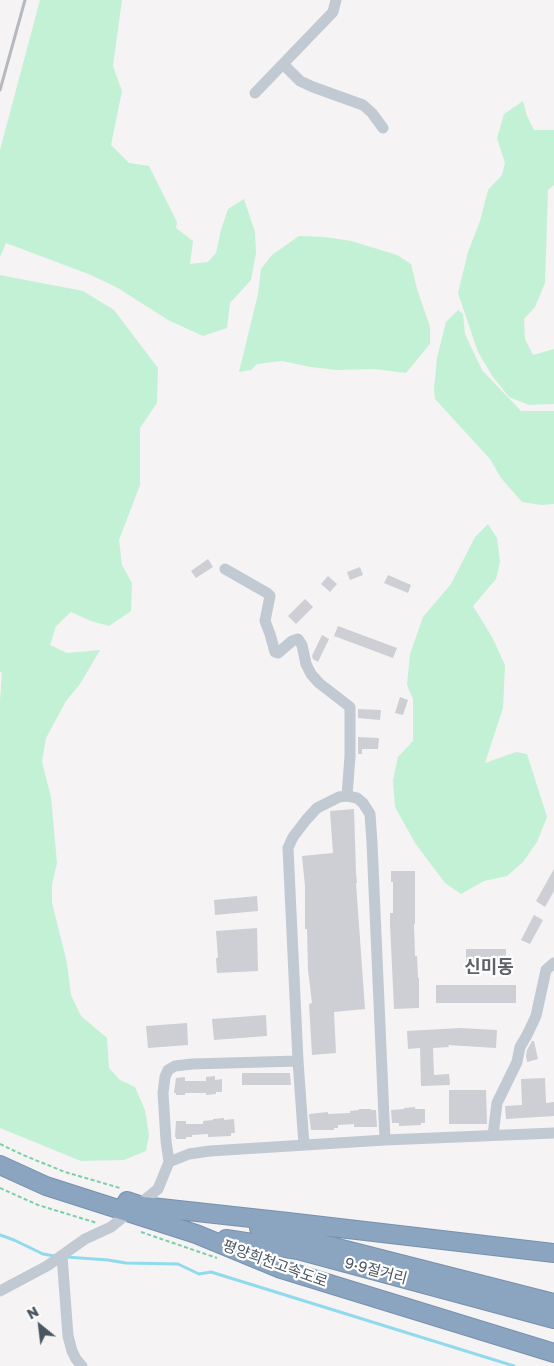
<!DOCTYPE html>
<html>
<head>
<meta charset="utf-8">
<style>
  body { margin:0 }
  #map { position:relative; width:554px; height:1366px; overflow:hidden; background:#f5f3f3; font-family:"Golos Text",sans-serif }
  canvas { display:block }
  .north { position:absolute; left:15px; top:1301px; width:50px; height:50px; -webkit-text-stroke:4px #fff; paint-order:stroke; rotate:331deg; font-size:14px; font-weight:700; line-height:20px; text-align:center; color:#4a5661 }
  .north::after { content:''; display:block; margin:auto; width:18px; height:22px; background:#4a5661; clip-path:polygon(50% 0,100% 100%,50% 72%,0 100%) }
</style>
</head>
<body>
<div id="map">
<canvas width="554" height="1366"></canvas>
<div class="north">N</div>
</div>
<script>
const ctx = document.querySelector('canvas').getContext('2d');
ctx.lineJoin = 'round';
function fill(path, color) {
  ctx.fillStyle = color;
  ctx.fill(path, 'evenodd');
}
function toPath(rows) {
  const path = new Path2D();
  for (const r of rows) {
    path.moveTo(r[0], r[1]);
    for (let i = 2; i < r.length; i += 2) path.lineTo(r[i], r[i + 1]);
  }
  return path;
}
function stroke(path, color, width, dash) {
  ctx.strokeStyle = color;
  ctx.lineWidth = width;
  ctx.lineCap = dash ? 'butt' : 'round';
  ctx.setLineDash(dash || []);
  ctx.stroke(path);
}
function label(font, color, halo, rows, align = 'center') {
  ctx.font = font + ' "Golos Text","Noto Sans KR",sans-serif';
  ctx.lineWidth = 4.5;
  ctx.setLineDash([]);
  ctx.textBaseline = 'middle';
  ctx.strokeStyle = halo;
  ctx.fillStyle = color;
  for (const [text, x, y, turn = 0] of rows) {
    ctx.save();
    ctx.translate(x, y);
    ctx.rotate((+turn || 0) * Math.PI / 180);
    ctx.textAlign = isNaN(turn) ? turn : align;
    if (halo) ctx.strokeText(text, 0, 0);
    ctx.fillText(text, 0, 0);
    ctx.restore();
  }
}
fill(toPath([
  [40,0,122,0,113,66,122,91,111,145,129,163,149,166,177,222,176,228,193,241,190,264,208,262,216,253,221,230,228,209,244,199,255,232,256,253,251,280,230,303,227,328,203,336,168,320,118,288,91,275,6,243,0,257,0,150],
  [523,101,527,116,534,130,554,130,554,185,548,190,545,283,535,307,524,319,525,339,533,355,554,349,554,404,529,405,509,397,493,377,478,352,458,293,468,252,480,221,488,190,502,175,505,163,497,138,504,114],
  [299,236,325,237,351,241,397,255,411,264,417,289,430,327,430,344,406,373,374,369,337,370,311,367,282,361,257,364,251,370,239,372,258,294,261,269,272,255],
  [0,275,83,291,114,310,158,368,157,403,140,428,140,485,119,540,122,565,132,583,131,611,109,626,91,621,71,612,56,626,50,645,67,653,100,650,80,684,66,701,46,738,42,762,51,797,57,863,52,884,52,903,67,963,71,995,81,1016,107,1038,109,1068,120,1080,135,1087,145,1110,149,1135,146,1151,124,1160,81,1161,0,1128,0,701,2,673,0,671],
  [458,310,463,314,465,334,482,370,521,411,554,411,554,504,542,505,522,502,501,478,490,459,435,399,434,389,437,358,446,322],
  [488,524,497,538,500,562,496,579,473,606,492,637,505,665,503,708,485,763,516,752,527,754,547,817,537,842,523,862,507,876,484,881,461,894,445,883,415,843,395,807,393,780,398,757,413,741,413,699,407,685,410,654,423,617,451,584,475,537]
]), '#c3f1d5');
stroke(toPath([
  [0,1235,14,1240,43,1254,55,1256],
  [66,1257,108,1260,126,1263,178,1264,199,1274,211,1272,514,1366]
]), '#90daee', 3);
fill(toPath([
  [208,559,213,567,196,578,191,571],
  [360,567,363,575,350,580,347,572],
  [388,575,411,585,408,593,384,583],
  [328,576,337,584,330,592,321,584],
  [305,599,313,607,296,624,288,616],
  [338,626,397,648,393,658,334,636],
  [322,635,329,639,318,662,313,659,312,656],
  [400,697,408,700,403,715,395,713],
  [358,709,381,710,380,720,358,718],
  [358,737,379,738,378,749,362,749,362,754,358,754],
  [354,809,356,873,357,883,356,883,365,1009,334,1012,336,1053,312,1055,309,1004,312,1003,308,970,307,929,305,929,305,886,302,856,333,853,330,811],
  [554,869,554,891,545,907,536,901],
  [391,871,415,871,415,924,414,924,415,956,417,956,418,978,419,978,419,1008,394,1009,390,924,390,913,393,913,393,882,391,882],
  [257,896,258,911,215,915,214,900],
  [534,915,543,920,530,944,521,940],
  [257,928,258,971,217,973,216,958,218,958,216,931],
  [466,949,506,949,506,965,466,966],
  [436,985,516,985,516,1003,436,1003],
  [266,1015,267,1036,214,1040,212,1019],
  [187,1023,188,1045,148,1048,146,1026],
  [460,1028,497,1030,496,1048,448,1045,449,1047,433,1048,434,1075,449,1074,450,1085,421,1086,420,1048,408,1049,407,1031],
  [532,1041,534,1041,538,1059,527,1062,526,1056,527,1050],
  [242,1073,290,1073,291,1085,242,1085],
  [215,1076,215,1080,222,1079,222,1092,216,1092,216,1094,206,1095,206,1093,185,1093,185,1095,176,1095,176,1093,174,1093,176,1078,185,1077,185,1081,206,1081,206,1077],
  [545,1078,546,1103,554,1102,554,1116,506,1119,505,1106,522,1105,521,1079],
  [449,1090,486,1090,487,1124,449,1124],
  [415,1107,415,1109,425,1109,425,1123,421,1123,421,1125,399,1126,399,1123,392,1123,391,1110,404,1109,404,1108],
  [359,1109,371,1109,371,1110,376,1110,377,1127,354,1127,354,1124,338,1125,338,1128,334,1128,334,1130,311,1130,309,1114,328,1112,328,1114,350,1113,350,1111,359,1110],
  [224,1118,224,1120,234,1119,235,1133,231,1133,231,1136,208,1137,208,1134,192,1135,192,1137,186,1137,186,1139,176,1139,176,1137,175,1137,176,1121,186,1121,186,1124,203,1124,203,1121,213,1120,213,1119]
]), '#cdcfd5');
const highway = toPath([
  [0,1165,46,1186,196,1234,281,1269,554,1353],
  [127,1201,142,1206,288,1222,554,1253],
  [259,1228,554,1303],
  [226,1239,298,1250,554,1319]
]);
stroke(highway, '#7690ad', 20);
stroke(toPath([
  [0,1144,23,1155,65,1172,120,1188],
  [0,1188,38,1205,97,1223],
  [141,1232,217,1258]
]), '#7ad0a6', 2, [4, 2.5]);
stroke(toPath([
  [283,64,300,81,313,87,363,105,372,113,383,128],
  [255,93,333,12,336,0],
  [225,569,267,593,270,596,265,621,270,634,275,652,278,653,292,641,298,639,302,645,306,664,311,674,319,683,350,707,350,756,347,796],
  [493,1135,497,1103,517,1062,520,1047,527,1035,536,1016,546,970,554,963],
  [304,1145,298,1061,288,848,293,837,306,820,317,808,339,797,347,796,357,798,363,803,370,814,372,843,385,1140],
  [169,1162,166,1141,163,1093,165,1077,168,1070,175,1066,192,1064,298,1061],
  [62,1256,68,1336,72,1351,76,1359,82,1366],
  [0,1291,47,1266,85,1239,111,1227,158,1189,169,1162,189,1154,210,1151,385,1140,554,1133]
]), '#c1cad2', 11);
stroke(highway, '#8ba5c1', 18);
stroke(toPath([
  [0,90,25,0]
]), '#b5b8bd', 3);
label('15px', '#4a5661', '#fff', [
  ["평양희천고속도로",275,1264,20],
  ["9·9절거리",376,1271,15]
]);
label('bold 18px', '#5f6368', '#fff', [
  ["신미동",489,967]
]);
</script>
</body>
</html>
